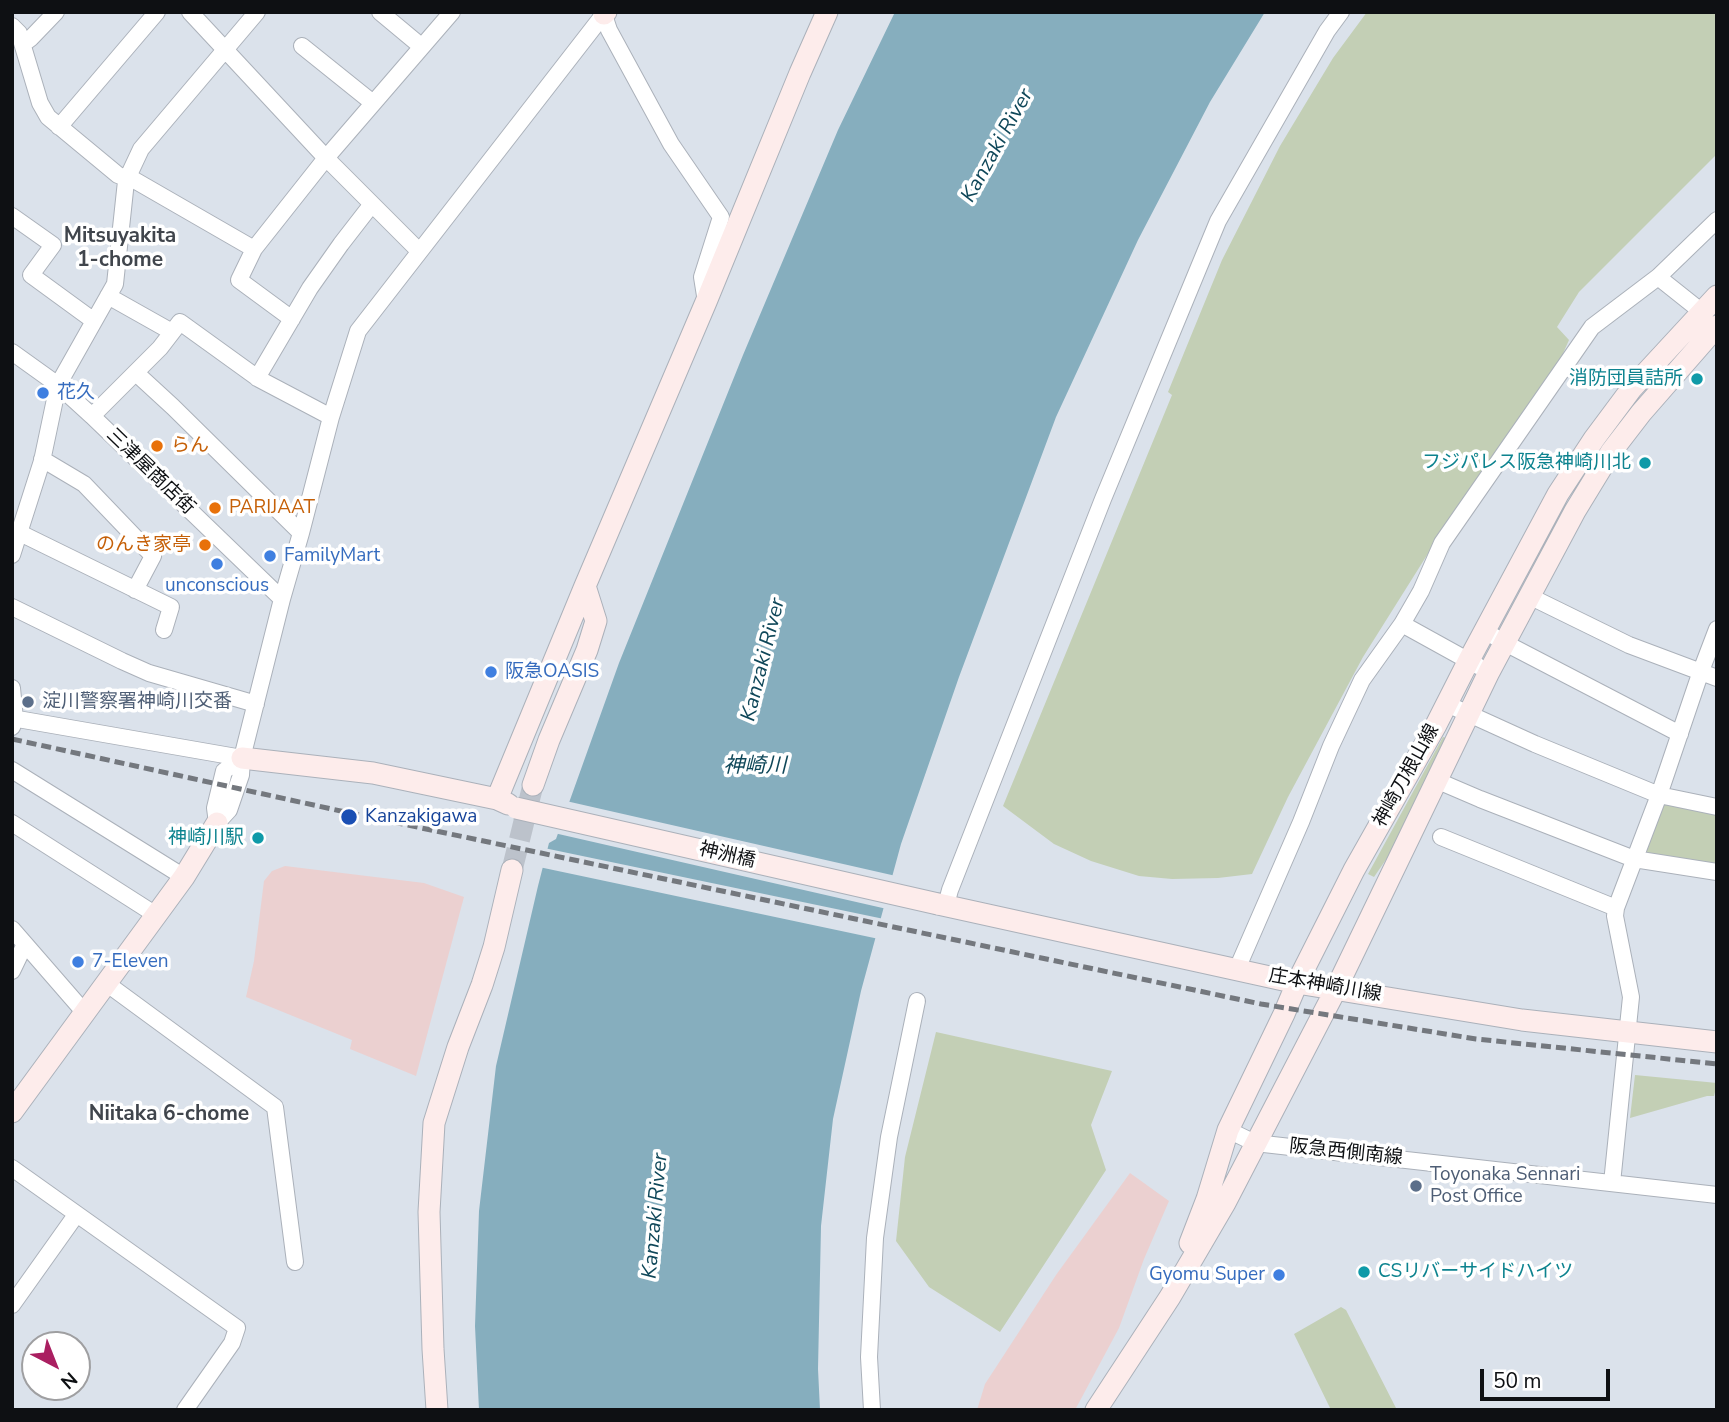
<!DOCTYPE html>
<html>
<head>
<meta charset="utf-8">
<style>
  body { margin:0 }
  #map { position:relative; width:1729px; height:1422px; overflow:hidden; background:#dbe2eb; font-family:"Nunito Sans",sans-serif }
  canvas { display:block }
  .frame { position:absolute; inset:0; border:14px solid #0e1013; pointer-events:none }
  .north { position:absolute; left:21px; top:1331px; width:70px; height:70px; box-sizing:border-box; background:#fff; border:2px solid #9f9fa1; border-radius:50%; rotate:138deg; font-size:19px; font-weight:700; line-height:28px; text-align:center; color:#0e1013 }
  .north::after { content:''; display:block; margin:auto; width:24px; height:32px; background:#aa1f61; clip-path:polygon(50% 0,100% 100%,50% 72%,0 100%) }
  .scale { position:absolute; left:1480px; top:1369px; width:130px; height:32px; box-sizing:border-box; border:4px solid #0e1013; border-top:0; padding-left:9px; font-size:21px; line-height:24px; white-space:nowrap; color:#0e1013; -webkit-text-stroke:5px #fff; paint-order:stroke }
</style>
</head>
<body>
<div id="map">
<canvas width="1729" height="1422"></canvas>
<div class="frame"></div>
<div class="north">N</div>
<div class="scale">50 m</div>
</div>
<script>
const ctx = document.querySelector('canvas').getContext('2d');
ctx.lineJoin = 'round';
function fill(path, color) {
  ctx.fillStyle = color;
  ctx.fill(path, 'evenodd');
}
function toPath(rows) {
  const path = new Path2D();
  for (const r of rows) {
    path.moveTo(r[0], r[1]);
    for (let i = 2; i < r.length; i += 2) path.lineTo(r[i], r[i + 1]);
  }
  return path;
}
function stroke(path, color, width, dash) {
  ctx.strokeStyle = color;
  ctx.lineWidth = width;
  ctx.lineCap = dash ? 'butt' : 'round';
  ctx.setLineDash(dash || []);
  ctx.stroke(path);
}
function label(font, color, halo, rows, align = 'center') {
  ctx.font = font + ' "Nunito Sans","Noto Sans JP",sans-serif';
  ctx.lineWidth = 7;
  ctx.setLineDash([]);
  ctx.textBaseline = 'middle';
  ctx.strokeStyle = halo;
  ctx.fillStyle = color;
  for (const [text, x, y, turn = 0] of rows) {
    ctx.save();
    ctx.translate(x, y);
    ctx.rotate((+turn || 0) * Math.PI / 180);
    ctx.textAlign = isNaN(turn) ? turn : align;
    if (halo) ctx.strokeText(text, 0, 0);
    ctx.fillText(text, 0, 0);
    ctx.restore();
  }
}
fill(toPath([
  [285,866,424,883,464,897,416,1076,350,1049,352,1040,246,997,254,961,264,881,272,871],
  [1130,1173,1169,1201,1144,1259,1119,1328,1075,1410,977,1410,985,1384,1056,1275]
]), '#ebd0d0');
fill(toPath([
  [1367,12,1717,12,1717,154,1579,292,1557,327,1569,340,1561,358,1456,509,1363,657,1288,797,1252,874,1218,878,1172,879,1139,876,1091,861,1054,844,1003,806,1172,395,1168,392,1222,260,1280,146,1333,58],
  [1443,737,1446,738,1396,845,1374,877,1368,874],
  [1661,800,1717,811,1717,868,1641,855],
  [936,1032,1112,1071,1091,1125,1106,1170,1000,1332,929,1287,896,1241,905,1157],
  [1635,1075,1717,1083,1717,1084,1714,1096,1707,1096,1630,1118],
  [1341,1307,1346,1310,1397,1410,1331,1410,1294,1334]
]), '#c3cfb5');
fill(toPath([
  [895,12,1265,12,1210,102,1138,240,1056,417,959,677,901,844,861,991,833,1119,821,1226,818,1369,820,1410,479,1410,475,1326,479,1211,496,1066,538,886,549,843,556,839,619,663,743,355,838,130]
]), '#86aebe');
fill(toPath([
  [566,801,896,876,887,909,554,833],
  [544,848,884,919,879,939,539,867]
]), '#dbe2eb');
stroke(toPath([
  [512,870,533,785]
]), '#bcc2cb', 21, [21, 10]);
const street = toPath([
  [190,12,326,158,419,251],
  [380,12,422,47],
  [603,12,609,30,671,144,721,217,702,277,706,302],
  [12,26,19,33,40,103,48,117,118,175,128,179],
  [23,44,31,38,56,12],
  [302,46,373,103],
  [59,127,157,12],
  [129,177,254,249,326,158,452,12],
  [12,216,53,245,31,275,94,321],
  [254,249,239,280,292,319],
  [1658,277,1702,312],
  [108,296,172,332],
  [12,352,58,385,92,416,282,599],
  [136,373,173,407,301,533],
  [257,378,310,288,341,244,372,204],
  [92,416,160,348,180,322,259,379,331,417],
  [42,459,84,484,153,556,135,590],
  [20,533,171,607,164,630],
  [12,555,42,461,58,385,115,284,126,181,141,149,257,12],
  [1529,596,1629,645,1717,678],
  [12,607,122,661,149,673,256,704],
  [1402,624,1421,591,1442,543,1592,327,1658,277,1717,220],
  [1485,631,1505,643,1680,734],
  [12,688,15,719,12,727],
  [1447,704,1535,744,1659,795,1717,807],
  [12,718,242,758],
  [12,770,184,877],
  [1438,781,1480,799,1634,859,1717,872],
  [12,823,156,915],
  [217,823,229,810,241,775,242,758,282,599,301,533,331,417,358,331,604,14],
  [217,823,215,808,224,771,242,758],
  [1441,837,1616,908],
  [946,905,950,890,1103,499,1218,221,1327,31,1341,12],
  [12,929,85,1013],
  [1237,969,1301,822,1331,746,1362,680,1402,624,1478,666],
  [12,971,25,944],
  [106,983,275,1107,295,1262],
  [1228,1130,1255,1143,1717,1195],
  [12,1168,237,1328,232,1343,185,1410],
  [1612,1183,1631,997,1615,916,1616,908,1659,795,1701,671,1717,629],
  [12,1305,76,1215],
  [872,1410,869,1357,875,1238,889,1137,917,1001]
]);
const secondary = toPath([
  [604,14,606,12],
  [242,758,373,773,497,799,508,804],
  [533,785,549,740,587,650,596,621,585,586],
  [497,799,585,586,706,302,800,73,827,12],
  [938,904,1297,983,1522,1020,1717,1042],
  [12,1112,184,877,217,823],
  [1190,1243,1207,1199,1228,1130,1284,1014,1297,983,1354,870,1436,725,1469,660,1558,494,1594,439,1632,388,1717,296],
  [437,1410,433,1349,429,1212,434,1123,458,1047,482,985,494,947,512,870],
  [1096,1410,1170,1297,1225,1203,1336,989,1489,672,1575,511,1611,452,1641,413,1717,326]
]);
stroke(street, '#abb1ba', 18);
stroke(secondary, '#abb1ba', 23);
stroke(street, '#fff', 16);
stroke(secondary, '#fdeceb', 21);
stroke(toPath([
  [12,739,350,813,1261,1004,1476,1039,1717,1064]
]), '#74787e', 5, [10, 5]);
const secondaryBridge = toPath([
  [516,808,938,904]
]);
stroke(secondaryBridge, '#abb1ba', 23, []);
stroke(secondaryBridge, '#fdeceb', 21);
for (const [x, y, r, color] of [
  [1697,379,7,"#0f9aa8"],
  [43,393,7,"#3f7fe0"],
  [157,446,7,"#e8710a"],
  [1645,463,7,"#0f9aa8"],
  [215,508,7,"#e8710a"],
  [205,545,7,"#e8710a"],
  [270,556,7,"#3f7fe0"],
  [217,564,7,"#3f7fe0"],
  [491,672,7,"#3f7fe0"],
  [28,702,7,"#5c6f8a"],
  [349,817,9,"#1a4fb4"],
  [258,838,7,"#0f9aa8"],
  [78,962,7,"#3f7fe0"],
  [1416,1186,7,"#5c6f8a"],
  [1364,1272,7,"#0f9aa8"],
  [1279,1275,7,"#3f7fe0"]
]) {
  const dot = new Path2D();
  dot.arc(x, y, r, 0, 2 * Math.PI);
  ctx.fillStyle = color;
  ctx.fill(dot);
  stroke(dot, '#fff', 2.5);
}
label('19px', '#0d838f', '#fff', [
  ["消防団員詰所",1683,379],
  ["フジパレス阪急神崎川北",1631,463],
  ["神崎川駅",244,838],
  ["CSリバーサイドハイツ",1378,1272,"left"]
], 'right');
label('19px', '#366cbe', '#fff', [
  ["花久",57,393],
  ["FamilyMart",284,556],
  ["unconscious",217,586,"center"],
  ["阪急OASIS",505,672],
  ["7-Eleven",92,962],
  ["Gyomu Super",1265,1275,"right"]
], 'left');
label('19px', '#c56008', '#fff', [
  ["らん",171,446],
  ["PARIJAAT",229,508],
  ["のんき家亭",191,545,"right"]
], 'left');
label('19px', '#0e1013', '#fff', [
  ["三津屋商店街",150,472,44],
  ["神崎刀根山線",1407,776,-61],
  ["神洲橋",727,856,13],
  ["庄本神崎川線",1325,986,10],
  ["阪急西側南線",1346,1153,6]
]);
label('19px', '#4e5e75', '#fff', [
  ["淀川警察署神崎川交番",42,702],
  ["Toyonaka Sennari",1430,1175],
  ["Post Office",1430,1197]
], 'left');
label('19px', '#164399', '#fff', [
  ["Kanzakigawa",365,817]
], 'left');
label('italic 21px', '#0f4759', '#fff', [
  ["Kanzaki River",998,146,-61],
  ["Kanzaki River",764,660,-76],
  ["神崎川",755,767],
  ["Kanzaki River",656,1216,-85]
]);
label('bold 21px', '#40454c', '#fff', [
  ["Mitsuyakita",120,237],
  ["1-chome",120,261],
  ["Niitaka 6-chome",169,1115]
]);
</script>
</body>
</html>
